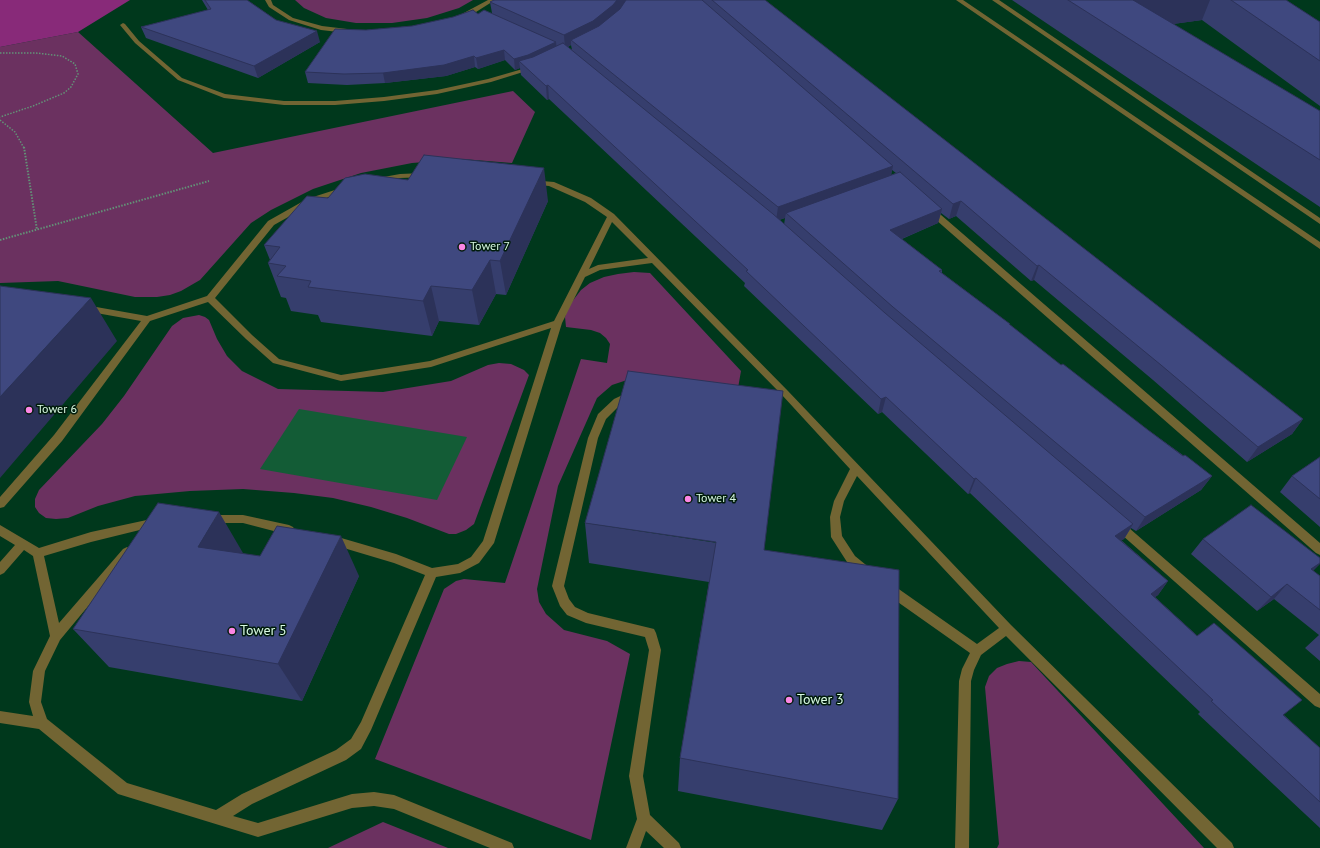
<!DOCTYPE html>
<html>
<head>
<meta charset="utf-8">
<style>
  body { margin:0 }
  canvas { display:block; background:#00381c }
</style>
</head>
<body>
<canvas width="1320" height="848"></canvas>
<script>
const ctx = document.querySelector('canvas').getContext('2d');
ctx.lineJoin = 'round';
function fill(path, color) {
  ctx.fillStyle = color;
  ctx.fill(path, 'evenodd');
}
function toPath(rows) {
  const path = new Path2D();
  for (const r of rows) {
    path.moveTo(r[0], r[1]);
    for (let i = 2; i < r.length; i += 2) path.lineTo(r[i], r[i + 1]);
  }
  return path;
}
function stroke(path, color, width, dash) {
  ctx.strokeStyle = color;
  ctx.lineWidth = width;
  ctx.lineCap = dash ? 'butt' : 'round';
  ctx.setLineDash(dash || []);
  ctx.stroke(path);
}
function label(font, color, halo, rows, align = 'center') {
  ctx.font = font + ' "PT Sans",sans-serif';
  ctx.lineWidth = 3;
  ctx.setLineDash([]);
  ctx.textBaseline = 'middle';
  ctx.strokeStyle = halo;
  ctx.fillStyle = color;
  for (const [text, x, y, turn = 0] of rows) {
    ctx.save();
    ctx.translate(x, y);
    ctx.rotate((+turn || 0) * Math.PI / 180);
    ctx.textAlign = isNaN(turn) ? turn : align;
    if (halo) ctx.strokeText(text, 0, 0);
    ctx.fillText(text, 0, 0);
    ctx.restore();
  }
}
fill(toPath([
  [295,0,473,0,459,8,427,18,392,23,356,23,326,18,304,8],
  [78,32,213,153,513,91,535,112,512,163,462,159,412,163,361,173,313,189,271,210,251,223,200,280,181,291,170,295,157,297,135,297,58,281,0,283,0,47],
  [634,272,650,273,741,371,738,388,633,378,612,385,597,398,558,486,537,589,539,602,546,614,564,630,607,641,630,654,591,840,375,759,444,589,456,581,464,579,505,583,581,359,607,363,610,344,606,338,600,333,591,330,566,327,565,317,568,307,581,290,590,283,604,277,618,274],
  [199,315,205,317,209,320,217,339,227,356,242,371,278,389,383,392,451,381,488,365,499,363,511,364,524,370,529,375,474,524,466,530,456,534,449,534,407,518,371,507,333,498,294,493,243,489,190,491,135,496,98,506,68,518,56,519,46,518,39,513,35,507,35,499,39,490,102,424,124,396,172,326,183,318],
  [1019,661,1031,662,1204,848,997,848,999,844,985,687,989,676,997,668,1007,664],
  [383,822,448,848,328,848]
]), '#6b3160');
fill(toPath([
  [0,0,130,0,78,32,0,47]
]), '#882a79');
fill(toPath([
  [299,409,467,437,437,500,260,469]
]), '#135c36');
stroke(toPath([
  [0,53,36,53,62,56,75,64,78,74,71,87,64,93,33,106,0,117],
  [0,120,15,132,24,148]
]), '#639177', 1.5, [1.5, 1.5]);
stroke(toPath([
  [24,147,37,230],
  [0,240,209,181]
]), '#639177', 2, [1.5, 1.5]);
fill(toPath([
  [265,0,271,0,273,5,293,18,322,26,347,29,350,31,347,33,321,30,289,20,269,7,265,0],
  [488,0,495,0,476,12,463,17,460,15,488,0],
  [956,0,963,0,1320,242,1320,249,956,0],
  [992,0,999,0,1320,218,1320,224,992,0],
  [123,23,125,24,139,41,182,78,225,94,284,101,335,101,384,97,437,90,488,79,533,66,536,68,491,82,437,94,384,101,335,105,284,105,224,98,178,80,135,43,120,25,123,23],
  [424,173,428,175,427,177,400,178,378,182,374,180,378,178,400,174,424,173],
  [530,180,554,182,591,198,614,214,788,391,1011,625,1232,843,1234,848,1217,848,1006,636,981,655,974,670,971,681,969,848,955,848,959,681,962,669,970,653,885,593,883,589,885,585,889,584,893,585,977,644,999,628,857,476,844,501,840,517,842,536,855,556,871,569,873,572,871,575,867,577,863,575,847,562,831,537,830,517,834,501,850,469,782,395,652,263,600,270,585,277,562,323,494,543,479,563,460,573,436,577,371,730,361,749,346,760,252,804,233,816,258,823,352,794,374,792,394,795,512,843,514,848,490,848,394,809,374,806,352,808,258,837,118,794,39,729,0,723,0,711,33,716,29,702,33,671,50,636,33,556,24,550,4,573,0,575,0,562,15,545,0,536,0,525,39,548,91,532,156,518,160,519,161,522,160,525,91,542,44,556,59,623,123,549,127,547,131,549,133,552,60,640,45,671,41,702,47,719,127,783,216,810,242,794,336,750,351,739,361,722,425,575,394,563,327,543,325,540,327,537,331,535,396,554,432,568,458,564,471,557,483,541,551,328,431,367,341,381,273,363,246,339,208,302,150,321,62,441,4,507,0,508,0,497,54,435,141,321,85,311,81,308,82,306,85,305,147,316,207,296,268,221,307,199,341,188,347,188,348,190,313,203,274,225,215,298,252,335,279,359,341,375,430,361,554,321,607,217,585,202,549,186,530,184,530,180],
  [612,222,648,258,598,265,589,269,612,222],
  [927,208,933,208,1320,543,1320,555,1316,553,927,212,927,208],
  [631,391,634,393,636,395,634,397,620,405,606,419,598,438,564,586,569,599,575,607,588,613,650,628,654,629,656,633,661,650,643,776,650,815,679,843,681,848,664,848,646,831,640,848,626,848,637,819,629,776,649,650,645,637,586,623,567,615,560,606,552,586,588,438,598,414,614,399,631,391],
  [210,515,243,515,289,525,293,527,295,530,293,533,289,535,243,523,210,523,206,522,205,519,206,516,210,515],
  [1117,520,1121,521,1320,694,1320,708,1315,706,1113,527,1112,524,1113,521,1117,520]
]), '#726533');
fill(toPath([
  [202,0,247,0,276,20,320,42,258,78,146,38,141,27,208,10],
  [494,0,765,0,1303,419,1292,434,1247,462,1153,380,1034,280,1031,281,956,216,949,219,941,213,938,223,902,239,942,270,942,273,1010,324,1010,325,1061,365,1148,430,1212,476,1201,490,1136,531,1131,528,1124,539,1121,540,1168,581,1158,595,1155,597,1320,748,1320,828,1198,714,1200,712,970,493,968,494,882,412,878,414,744,286,745,283,549,99,547,100,521,75,520,68,515,70,505,60,478,69,475,67,446,76,385,83,347,85,308,83,305,72,366,30,412,26,478,14,492,13,490,2],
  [571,45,572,50,568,47],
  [892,170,896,173,891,175],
  [785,218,784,225,779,220],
  [1012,0,1286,0,1320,22,1320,106,1202,20,1173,24,1320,111,1320,207],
  [328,198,548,201,506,295,496,294,479,325,439,321,432,336,321,322,318,315,291,311,286,298,281,297,268,263,270,260,264,245],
  [1320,457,1320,527,1280,492,1292,476],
  [585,523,764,550,898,799,882,830,678,791,680,758,709,582,589,563],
  [1203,539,1313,571,1320,576,1320,661,1305,648,1319,635,1274,599,1257,611,1191,554],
  [243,554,359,576,302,701,109,667,73,629,243,553]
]), '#363e6d');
fill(toPath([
  [617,0,626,0,614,18,594,35,571,40,571,45,565,48,564,35],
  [1133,0,1210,0,1202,20,1122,31],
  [317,31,320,42,258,78,254,66],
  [556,42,557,52,519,61,520,68,515,70,514,59],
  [504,50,505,60,478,69,476,58],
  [474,56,475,67,446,76,385,83,383,73],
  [548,85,549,99,547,100,546,86],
  [893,166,890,180,786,213,785,218,776,221,778,207],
  [544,168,548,201,506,295,500,261],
  [961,201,956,216,949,219,953,204],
  [942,209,938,223,887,245,890,230],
  [490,260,496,294,479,325,472,290],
  [1039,265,1034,280,1031,281,1037,266],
  [431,286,439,321,432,336,423,301],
  [91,298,117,341,0,478,0,397],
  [886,397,882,412,878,414,881,399],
  [1303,419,1292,434,1247,462,1258,447],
  [1212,476,1201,490,1136,531,1145,517],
  [976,478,970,493,968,494,974,479],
  [219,512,243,553,224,587,198,547],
  [1133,524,1124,539,1106,550,1115,536],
  [341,536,359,576,302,701,278,664],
  [1320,563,1320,564,1308,576,1311,569],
  [1168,581,1158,595,1140,608,1151,594],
  [1287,584,1274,599,1257,611,1271,597]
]), '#2c3259');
const building = toPath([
  [205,0,247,0,276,20,317,31,254,66,141,27,211,9,205,0],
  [494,0,617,0,613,5,593,21,564,35,490,2,494,0],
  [626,0,702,0,893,166,778,207,571,40,599,26,620,9,626,0],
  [712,0,765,0,1303,419,1258,447,1161,365,1039,265,1037,266,961,201,953,204,712,0],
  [1068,0,1136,0,1133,0,1320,111,1320,160,1068,0],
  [1231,0,1286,0,1320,22,1320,61,1231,0],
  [473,10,478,14,484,10,556,42,528,55,514,59,504,50,476,58,474,56,444,65,383,73,344,74,305,72,335,29,366,30,412,26,453,17,473,10],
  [563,43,773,214,885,313,1133,524,1115,536,1168,581,1151,594,1197,636,1214,623,1302,700,1283,715,1320,748,1320,802,1211,701,1213,700,976,478,974,479,886,397,881,399,746,271,748,270,548,85,546,86,519,61,533,57,563,43],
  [424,155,544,168,500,261,490,260,472,290,431,286,423,301,308,287,311,281,277,276,286,266,268,263,280,247,264,245,307,196,328,198,345,178,365,174,408,180,424,155],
  [900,172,942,209,890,230,942,270,939,271,1010,324,1009,324,1061,365,1063,364,1148,430,1183,456,1185,455,1212,476,1145,517,893,307,786,213,900,172],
  [0,286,91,298,0,397,0,286],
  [628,371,783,391,764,550,899,570,898,799,680,758,716,542,585,523,628,371],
  [1320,457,1320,499,1292,476,1320,457],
  [158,503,219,512,198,547,260,556,277,526,341,536,278,664,73,629,158,503],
  [1251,505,1320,558,1320,563,1311,569,1320,576,1320,610,1287,584,1271,597,1203,539,1251,505]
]);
fill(building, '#3f487f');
stroke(building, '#2c3259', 1);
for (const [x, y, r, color] of [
  [462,247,4,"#fc86e4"],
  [29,410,4,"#fc86e4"],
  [688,499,4,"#fc86e4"],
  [232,631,4,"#fc86e4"],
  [789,700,4,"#fc86e4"]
]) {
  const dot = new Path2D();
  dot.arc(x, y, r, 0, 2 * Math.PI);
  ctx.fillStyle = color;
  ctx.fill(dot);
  stroke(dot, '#011c0c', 1.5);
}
label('12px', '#d8f9e2', '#011c0c', [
  ["Tower 7",470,247],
  ["Tower 6",37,410],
  ["Tower 4",696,499]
], 'left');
label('14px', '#d8f9e2', '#011c0c', [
  ["Tower 5",240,631],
  ["Tower 3",797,700]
], 'left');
</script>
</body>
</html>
